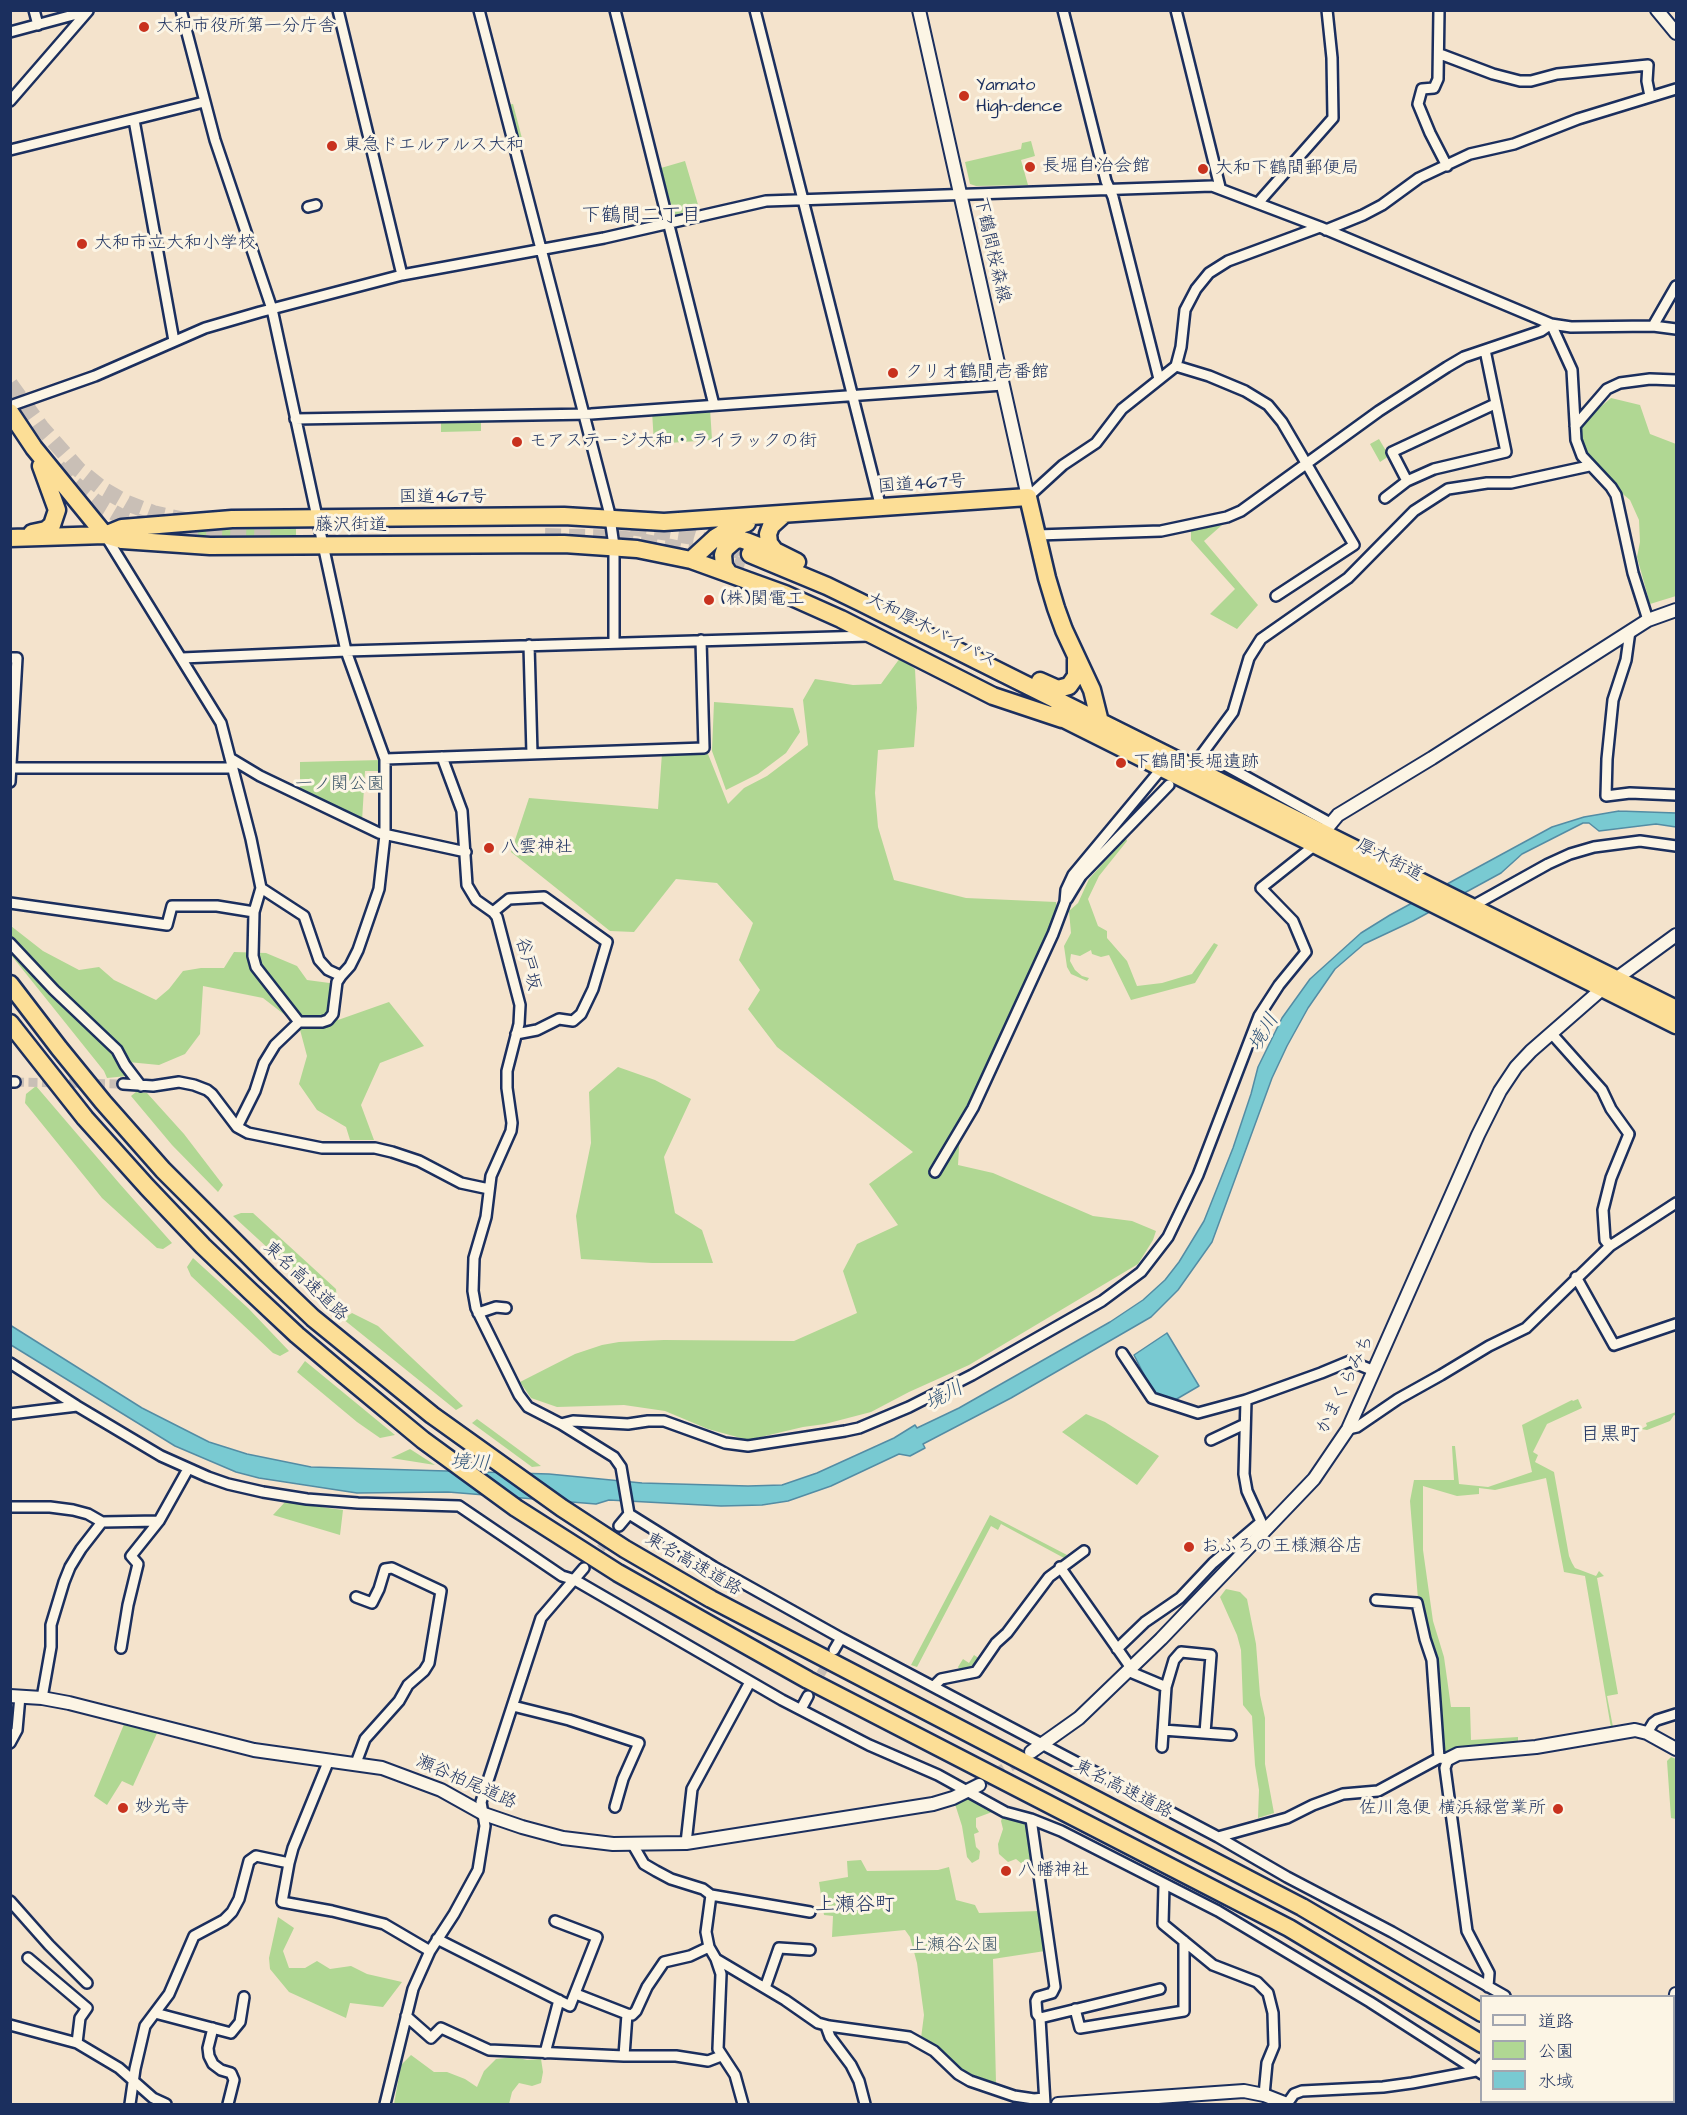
<!DOCTYPE html>
<html>
<head>
<meta charset="utf-8">
<style>
  body { margin:0 }
  #map { position:relative; width:1687px; height:2115px; overflow:hidden; background:#f4e3cc; font-family:"Architects Daughter","Klee One",sans-serif }
  canvas { display:block }
  .frame { position:absolute; inset:0; border:12px solid #1b2f5e; pointer-events:none }
  .legend { position:absolute; left:1480px; top:1995px; width:195px; height:108px; box-sizing:border-box; background:#fcf5e5; border:2px solid #a2a6af; margin:0; padding:8px 10px; list-style:none; font-size:18px; color:#1b2f5e }
  .legend li { display:flex; align-items:center; gap:12px; height:30px }
  .legend b { width:30px; border:2px solid #a2a6af }
</style>
</head>
<body>
<div id="map">
<canvas width="1687" height="2115"></canvas>
<div class="frame"></div>
<ul class="legend">
<li><b style="height:8px;background:#fcf5e5"></b>道路</li>
<li><b style="height:16px;background:#b0d793"></b>公園</li>
<li><b style="height:16px;background:#79cad2"></b>水域</li>
</ul>
</div>
<script>
const ctx = document.querySelector('canvas').getContext('2d');
ctx.lineJoin = 'round';
function fill(path, color) {
  ctx.fillStyle = color;
  ctx.fill(path, 'evenodd');
}
function toPath(rows) {
  const path = new Path2D();
  for (const r of rows) {
    path.moveTo(r[0], r[1]);
    for (let i = 2; i < r.length; i += 2) path.lineTo(r[i], r[i + 1]);
  }
  return path;
}
function stroke(path, color, width, dash) {
  ctx.strokeStyle = color;
  ctx.lineWidth = width;
  ctx.lineCap = dash ? 'butt' : 'round';
  ctx.setLineDash(dash || []);
  ctx.stroke(path);
}
function label(font, color, halo, rows, align = 'center') {
  ctx.font = font + ' "Architects Daughter","Klee One",sans-serif';
  ctx.lineWidth = 6;
  ctx.setLineDash([]);
  ctx.textBaseline = 'middle';
  ctx.strokeStyle = halo;
  ctx.fillStyle = color;
  for (const [text, x, y, turn = 0] of rows) {
    ctx.save();
    ctx.translate(x, y);
    ctx.rotate((+turn || 0) * Math.PI / 180);
    ctx.textAlign = isNaN(turn) ? turn : align;
    if (halo) ctx.strokeText(text, 0, 0);
    ctx.fillText(text, 0, 0);
    ctx.restore();
  }
}
fill(toPath([
  [513,104,524,146,518,148,507,105],
  [1031,141,1035,156,1021,160,1028,185,976,186,970,184,965,162,1021,149,1022,143],
  [685,161,699,208,674,215,661,168],
  [1611,398,1640,405,1650,434,1676,444,1676,596,1650,604,1637,557,1640,542,1639,520,1630,500,1589,466,1579,425],
  [710,408,712,440,654,444,652,411],
  [481,420,481,431,441,432,441,421],
  [1379,439,1389,456,1380,462,1370,444],
  [1219,522,1222,525,1204,541,1258,605,1237,629,1210,614,1235,589,1191,540,1191,530],
  [203,525,296,527,296,544,120,532],
  [900,658,915,669,917,708,914,747,878,750,875,793,878,827,894,880,966,898,1056,902,1059,921,960,1132,958,1165,993,1173,1093,1216,1132,1221,1156,1231,1153,1240,1138,1264,969,1365,909,1392,871,1412,825,1424,803,1427,748,1440,708,1429,665,1411,624,1405,557,1407,531,1398,520,1382,575,1354,602,1345,619,1342,664,1340,794,1341,857,1313,843,1271,857,1244,898,1225,869,1184,913,1152,777,1047,748,1009,760,990,739,960,753,923,717,883,676,879,634,932,610,931,511,852,529,798,658,809,662,753,706,749,728,804,744,788,767,776,808,745,803,700,815,679,853,685,881,684],
  [714,702,793,708,800,732,786,753,758,774,726,790,712,751],
  [382,760,383,771,365,771,362,821,300,791,300,762],
  [1126,838,1127,841,1099,876,1088,899,1098,926,1107,931,1107,938,1127,961,1137,986,1162,983,1192,974,1214,943,1218,945,1195,983,1131,1000,1109,955,1101,957,1092,954,1091,950,1080,956,1071,954,1070,961,1075,970,1082,976,1089,978,1087,981,1071,974,1067,967,1064,946,1071,933,1069,911,1078,903,1089,879],
  [11,926,43,951,79,970,99,967,114,980,156,1000,169,989,183,971,201,968,224,968,234,952,266,953,297,966,307,980,337,984,338,1020,389,1002,424,1046,380,1063,361,1105,374,1140,350,1140,346,1127,317,1110,299,1084,307,1056,299,1026,263,998,203,986,200,1034,185,1054,159,1065,128,1062,120,1054,125,1065,127,1076,107,1078,104,1071,11,955,10,949,14,955,78,1010,56,985,15,950,11,938],
  [618,1067,655,1080,691,1099,664,1157,675,1213,702,1230,713,1263,652,1263,581,1259,576,1216,591,1143,589,1092],
  [36,1086,119,1183,172,1243,163,1249,157,1248,102,1198,25,1103,26,1094],
  [136,1092,147,1093,184,1134,223,1185,218,1192,172,1145,131,1096],
  [241,1213,253,1213,336,1289,337,1301,332,1307,233,1216],
  [193,1258,248,1308,289,1351,280,1356,273,1353,191,1276,187,1267],
  [352,1313,378,1326,463,1406,456,1410,343,1319],
  [305,1361,395,1435,380,1438,357,1422,297,1372],
  [1578,1399,1582,1408,1547,1424,1533,1452,1538,1455,1535,1462,1554,1472,1569,1556,1572,1563,1575,1568,1596,1576,1599,1571,1604,1576,1597,1578,1618,1694,1607,1696,1613,1727,1611,1728,1585,1576,1564,1572,1546,1478,1495,1490,1479,1488,1479,1494,1457,1496,1423,1486,1423,1550,1433,1621,1444,1657,1451,1707,1470,1707,1471,1740,1518,1737,1518,1745,1461,1749,1442,1753,1428,1637,1421,1600,1418,1599,1410,1501,1414,1480,1454,1480,1452,1446,1455,1446,1459,1484,1488,1487,1532,1472,1522,1425,1572,1400,1573,1401],
  [1676,1412,1676,1416,1674,1415,1670,1421,1647,1430,1641,1429,1647,1426,1646,1423],
  [1086,1414,1105,1422,1159,1456,1137,1485,1062,1432],
  [477,1419,488,1427,541,1466,532,1467,472,1423],
  [410,1449,435,1465,391,1458],
  [285,1502,343,1510,340,1535,273,1515],
  [990,1515,1067,1555,1064,1558,1001,1524,998,1530,991,1526,917,1667,911,1665],
  [1226,1589,1240,1592,1247,1599,1256,1644,1260,1695,1265,1718,1265,1764,1274,1813,1258,1818,1259,1790,1255,1765,1252,1716,1243,1705,1241,1650,1237,1635,1220,1597],
  [974,1655,980,1659,973,1668,960,1671,958,1667,963,1659,969,1663],
  [125,1722,158,1731,133,1786,122,1781,107,1805,94,1796],
  [1671,1757,1676,1759,1676,1819,1671,1818,1667,1761],
  [979,1795,992,1812,976,1818,976,1827,979,1832,974,1834,976,1847,980,1851,979,1859,972,1863,967,1857,962,1826,955,1804,966,1797],
  [1006,1808,1029,1823,1032,1852,1027,1868,1016,1859,1008,1862,999,1854,998,1844,1003,1829,1001,1821],
  [861,1860,867,1871,938,1870,949,1867,956,1900,975,1905,979,1913,1039,1911,1045,1951,993,1959,996,2083,968,2073,954,2064,945,2055,921,2038,924,2015,917,1963,910,1937,905,1930,832,1937,833,1916,824,1915,819,1882,848,1877,847,1861],
  [278,1917,294,1928,283,1951,289,1968,305,1968,317,1961,330,1969,351,1966,367,1974,402,1982,383,2007,350,2003,346,2018,289,1992,270,1969,269,1958],
  [411,2055,434,2072,447,2072,465,2079,477,2087,484,2071,496,2059,514,2057,527,2060,541,2059,543,2072,541,2083,532,2086,519,2083,512,2092,509,2104,394,2104,401,2065]
]), '#b0d793');
const water = toPath([
  [1619,811,1676,813,1676,827,1656,824,1599,831,1589,823,1583,823,1522,854,1501,873,1413,921,1364,944,1335,969,1308,1008,1287,1046,1272,1078,1212,1242,1178,1290,1151,1317,1011,1398,923,1444,925,1448,910,1456,899,1454,831,1486,788,1501,762,1505,721,1506,609,1500,596,1504,448,1492,357,1493,259,1478,236,1472,175,1446,11,1345,10,1325,142,1408,209,1442,247,1454,311,1467,549,1474,642,1483,748,1486,782,1485,817,1473,894,1438,915,1425,917,1428,959,1408,1110,1322,1143,1300,1165,1280,1179,1262,1204,1221,1233,1148,1251,1094,1258,1067,1282,1018,1310,979,1361,933,1390,915,1552,827,1584,817,1619,811],
  [1167,1333,1199,1386,1175,1400,1154,1394,1134,1355,1167,1333]
]);
fill(water, '#79cad2');
stroke(water, '#538ca4', 1.5);
stroke(toPath([
  [15,1082,123,1084],
  [592,1559,619,1526],
  [814,1686,829,1659]
]), '#c9bfb6', 9, [9, 4.5]);
stroke(toPath([
  [979,1785,1024,1757]
]), '#c9bfb6', 12, [12, 6]);
stroke(toPath([
  [10,384,41,427,79,470,104,490,127,503,153,513,189,521],
  [58,467,69,479,96,502,118,515,147,525,190,534,276,538],
  [631,527,694,537,750,554],
  [545,536,617,538,641,541,691,551,744,567]
]), '#c9bfb6', 16, [16, 8]);
const street = toPath([
  [34,10,38,25],
  [181,10,215,140,272,309,346,651,385,759,385,835,379,889,358,950,350,966,341,976,328,970,319,960,304,916,261,888],
  [338,10,402,275],
  [479,10,609,511,614,546,614,643],
  [615,10,714,405],
  [755,10,881,508],
  [1063,10,1106,181,1113,197,1159,379],
  [1176,10,1220,187],
  [1439,10,1438,79,1434,88,1422,89,1418,104,1430,133,1447,166],
  [10,32,88,11],
  [1440,54,1493,74,1520,81,1531,81,1557,74,1648,65,1647,81,1650,96],
  [10,101,88,11],
  [134,120,174,341],
  [10,150,204,102],
  [1258,203,1333,118,1332,58,1327,10],
  [308,207,316,205],
  [1326,230,1363,215,1382,205,1419,178,1470,154,1514,144,1578,119,1676,89],
  [1653,326,1676,286],
  [1176,366,1209,376,1245,391,1268,405,1282,422,1354,545,1276,596],
  [10,406,95,376,205,328,260,312,402,275,604,238,766,201,1212,186,1320,227,1551,324,1571,327,1653,326,1676,329],
  [295,419,591,414,1003,385],
  [1575,426,1607,389,1620,383,1650,379,1676,380],
  [1407,481,1392,452,1495,404],
  [1028,497,1063,465,1096,443,1122,409,1176,366,1181,347,1185,310,1196,289,1209,273,1228,261,1320,227],
  [1385,498,1407,481,1434,469,1506,452,1485,350],
  [1037,535,1161,531,1227,517,1241,511,1379,411,1447,367,1464,357,1541,331,1551,324,1572,370,1576,440,1582,456,1611,487,1616,495,1633,573,1648,620],
  [1630,631,1626,660,1613,700,1607,759,1606,796,1630,793,1676,795],
  [529,645,532,754],
  [10,658,17,658,10,782],
  [182,658,346,651,869,636],
  [1203,753,1330,823],
  [442,757,462,811,467,885,476,900,493,912,497,917,520,1005,519,1024,507,1071,507,1088,512,1123,511,1131,491,1176,486,1217,474,1258,473,1291,476,1308,519,1395,528,1407,561,1424,614,1457,621,1467,629,1514],
  [230,758,260,776,379,833,466,852],
  [1199,758,1233,712,1249,658,1261,639,1348,578,1414,511,1448,489,1487,483,1511,483,1589,466],
  [385,759,704,748,701,640],
  [10,768,233,768],
  [1067,899,1081,876,1169,785],
  [10,903,167,925,172,906,217,906,254,912,261,888,251,839,221,723,105,535],
  [1478,903,1548,864,1570,854,1594,847,1640,841,1676,846],
  [254,912,253,956,256,967,299,1022],
  [493,912,509,899,544,897,607,942,593,989,581,1014,573,1021,559,1019,537,1030,516,1034],
  [10,943,54,990,117,1050,125,1065,141,1086],
  [1552,1034,1602,1090,1611,1109,1629,1134,1611,1178,1603,1210,1605,1240,1610,1246],
  [10,1082,15,1082],
  [123,1084,153,1086,179,1082,194,1085,207,1090,212,1094,237,1127,248,1133,322,1148,375,1148,392,1152,419,1161,461,1183,489,1189],
  [237,1127,255,1091,264,1063,275,1045,299,1022,322,1022,328,1020,333,1014,337,982,341,976],
  [935,1172,973,1108,1053,934,1065,902,1066,890,1073,875,1162,768],
  [1576,1277,1614,1345,1676,1324],
  [478,1313,496,1307,506,1308],
  [1122,1353,1152,1398,1198,1413,1246,1400,1321,1373,1350,1361,1374,1371],
  [10,1363,77,1406,161,1456,208,1477,228,1484,263,1492,307,1499,358,1503,459,1506,562,1576,575,1580,782,1700,869,1745,938,1775,1005,1812,1031,1819,1061,1831,1218,1911,1370,2002,1482,2074],
  [1246,1400,1244,1474,1247,1491,1263,1526],
  [10,1414,77,1406],
  [561,1424,573,1421,628,1424,648,1421,664,1421,725,1443,748,1446,845,1431,859,1428,909,1407,972,1375,1102,1301,1141,1272,1168,1237,1198,1175,1259,1016,1279,985,1306,952,1293,921,1261,888,1315,845],
  [1348,1429,1357,1427,1398,1399,1441,1375,1489,1346,1526,1328,1610,1246,1676,1203],
  [1211,1440,1245,1424],
  [10,1507,50,1507,73,1510,88,1514,102,1522,159,1521],
  [629,1514,714,1567,841,1638,1218,1837,1287,1877,1392,1932,1505,1996],
  [619,1526,629,1514],
  [1060,1567,1131,1668],
  [356,1597,372,1603,379,1589,385,1569,392,1568,441,1591,429,1663,424,1671,408,1685,399,1701,365,1739,356,1763],
  [1376,1600,1417,1603,1425,1639,1432,1660,1439,1758],
  [121,1648,128,1605,138,1564,131,1556,159,1521,188,1469],
  [1117,1649,1145,1622,1180,1598,1213,1563,1261,1522],
  [834,1650,841,1638],
  [1128,1671,1166,1687],
  [934,1686,941,1679,976,1672,996,1643,1007,1633,1049,1577,1084,1551],
  [42,1698,51,1647,51,1625,64,1582,70,1567,81,1549,102,1522],
  [513,1706,569,1720,639,1743,623,1779,615,1807],
  [801,1709,808,1696],
  [1163,1730,1231,1735],
  [1647,1733,1653,1723,1657,1720,1676,1714],
  [10,1743,17,1730,20,1696],
  [1162,1747,1166,1687,1174,1660,1181,1652,1211,1655,1205,1733],
  [1031,1819,1055,1987,1052,1993,1038,1997,1036,2001,1037,2014,1040,2018],
  [1218,1837,1287,1818,1313,1805,1343,1794,1378,1791,1439,1758,1448,1759,1445,1768,1467,1931,1489,1973,1488,1987],
  [686,1843,692,1789,750,1682],
  [633,1845,644,1864,656,1871,671,1879,703,1889,711,1895,810,1912],
  [289,1863,282,1902,332,1911,384,1924,430,1951],
  [1164,1885,1163,1924,1213,1965,1257,1982,1268,1993,1273,2013,1274,2046,1267,2063,1264,2095],
  [711,1895,706,1932,709,1947,716,1959,785,2000,818,2023,829,2026,909,2037,934,2051,958,2074,970,2081,1014,2096,1034,2099,1044,2098],
  [10,1901,49,1945,87,1983],
  [437,1939,570,2006,597,1937,555,1921],
  [28,1958,87,2008,80,2018,77,2043],
  [716,1959,721,1974,718,2049,735,2075,743,2104],
  [765,1988,779,1948,810,1950],
  [1075,2009,1080,2028,1184,2011,1184,1941],
  [155,2013,231,2033,240,2022,244,1997],
  [627,2014,632,2015,636,2011,647,1987,664,1962,690,1956,709,1947],
  [406,2016,431,2038,441,2028,489,2050,624,2056,627,2014,576,1994],
  [10,2025,77,2043,119,2068,153,2098,166,2104],
  [826,2026,830,2037,851,2065,859,2081,865,2104],
  [213,2028,208,2048,209,2056,213,2064,221,2070,231,2073,234,2080,228,2104],
  [1674,2043,1676,2042],
  [545,2053,559,2000],
  [624,2056,676,2056,708,2061,721,2056],
  [1522,2102,1526,2104],
  [130,2104,135,2069,145,2026,169,1994,194,1936,224,1920,232,1912,239,1899,249,1861,256,1856,289,1863,293,1848,329,1760],
  [385,2104,413,1989,430,1951,454,1914,478,1870,485,1826,481,1802,541,1618,584,1568],
  [1045,2104,1040,2018,1160,1989],
  [1287,2104,1294,2094,1302,2091,1383,2087,1412,2083,1476,2071,1482,2064]
]);
const secondary = toPath([
  [919,10,1028,497],
  [1657,10,1676,33],
  [1318,839,1338,815,1432,758,1648,620,1676,610],
  [10,1696,42,1698,69,1703,254,1750,382,1768,441,1790,484,1814,522,1827,563,1838,613,1844,686,1843,933,1804,953,1798,979,1785],
  [1031,1752,1079,1718,1161,1639,1314,1479,1348,1429,1478,1135,1500,1091,1516,1067,1531,1051,1602,989,1676,935],
  [1448,1759,1458,1754,1536,1747,1635,1730,1647,1733,1676,1749],
  [1674,2015,1676,1994],
  [1674,2099,1676,2078],
  [1058,2104,1244,2091,1264,2095,1287,2104],
  [1661,2104,1661,2102]
]);
const highway = toPath([
  [10,412,34,448,105,535],
  [782,516,771,526,768,534,769,543,775,551,797,562],
  [32,533,46,530,52,525,57,510,41,466],
  [105,535,122,528,232,519,564,516,664,522,1028,497,1047,578,1056,608,1064,630,1092,690,1100,722,1098,736],
  [10,538,105,535,122,540,210,546,564,544,637,549,691,560,785,594,841,619,993,696,1062,719],
  [750,554,827,586,860,602,1676,1009],
  [691,560,716,537,731,528,747,523],
  [728,572,724,566,723,555,725,549,734,541,740,539,746,541,769,550],
  [1040,681,1058,689,1069,686,1076,676,1076,659],
  [1054,714,1676,1025],
  [10,984,59,1048,103,1102,163,1170,267,1274,313,1318,432,1415,562,1508,625,1549,711,1599,1302,1907,1482,2013],
  [10,1023,85,1118,147,1187,203,1246,250,1291,297,1335,342,1373,423,1440,516,1508,618,1573,808,1680,1289,1928,1482,2044],
  [1567,2102,1571,2104],
  [1612,2102,1616,2104]
]);
stroke(street, '#1b2f5e', 14);
stroke(secondary, '#1b2f5e', 16);
stroke(highway, '#1b2f5e', 21);
stroke(street, '#fcf5e5', 9);
stroke(secondary, '#fcf5e5', 12);
stroke(highway, '#fcde96', 16);
for (const [x, y, r, color] of [
  [144,27,6,"#c8321e"],
  [964,96,6,"#c8321e"],
  [332,146,6,"#c8321e"],
  [1030,167,6,"#c8321e"],
  [1203,169,6,"#c8321e"],
  [82,244,6,"#c8321e"],
  [893,373,6,"#c8321e"],
  [517,442,6,"#c8321e"],
  [709,600,6,"#c8321e"],
  [1121,763,6,"#c8321e"],
  [489,848,6,"#c8321e"],
  [1189,1547,6,"#c8321e"],
  [123,1808,6,"#c8321e"],
  [1558,1809,6,"#c8321e"],
  [1006,1871,6,"#c8321e"]
]) {
  const dot = new Path2D();
  dot.arc(x, y, r, 0, 2 * Math.PI);
  ctx.fillStyle = color;
  ctx.fill(dot);
  stroke(dot, '#fcf5e5', 2);
}
label('18px', '#1b2f5e', '#fcf5e5', [
  ["大和市役所第一分庁舎",156,27],
  ["Yamato",976,86],
  ["High-dence",976,107],
  ["東急ドエルアルス大和",344,146],
  ["長堀自治会館",1042,167],
  ["大和下鶴間郵便局",1215,169],
  ["大和市立大和小学校",94,244],
  ["クリオ鶴間壱番館",905,373],
  ["モアステージ大和・ライラックの街",529,442],
  ["(株)関電工",721,600],
  ["下鶴間長堀遺跡",1133,763],
  ["八雲神社",501,848],
  ["おふろの王様瀬谷店",1201,1547],
  ["妙光寺",135,1808],
  ["佐川急便 横浜緑営業所",1546,1809,"right"],
  ["八幡神社",1018,1871]
], 'left');
label('18px', '#1b2f5e', '#fcf5e5', [
  ["下鶴間桜森線",991,250,77],
  ["国道467号",922,485,-4],
  ["国道467号",443,498],
  ["藤沢街道",351,526],
  ["大和厚木バイパス",931,631,27],
  ["厚木街道",1389,861,27],
  ["谷戸坂",527,964,76],
  ["東名高速道路",305,1282,43],
  ["かまくらみち",1346,1385,-64],
  ["東名高速道路",693,1565,30],
  ["瀬谷柏尾道路",466,1783,24],
  ["東名高速道路",1123,1790,27]
]);
label('18px', '#40596b', '#fcf5e5', [
  ["一ノ関公園",340,785],
  ["上瀬谷公園",954,1946]
]);
label('20px', '#1b2f5e', '#fcf5e5', [
  ["下鶴間二丁目",641,217],
  ["目黒町",1610,1436],
  ["上瀬谷町",855,1906]
]);
label('italic 20px', '#32567b', '#fcf5e5', [
  ["境川",1265,1033,-59],
  ["境川",945,1397,-28],
  ["境川",470,1464,4]
]);
</script>
</body>
</html>
